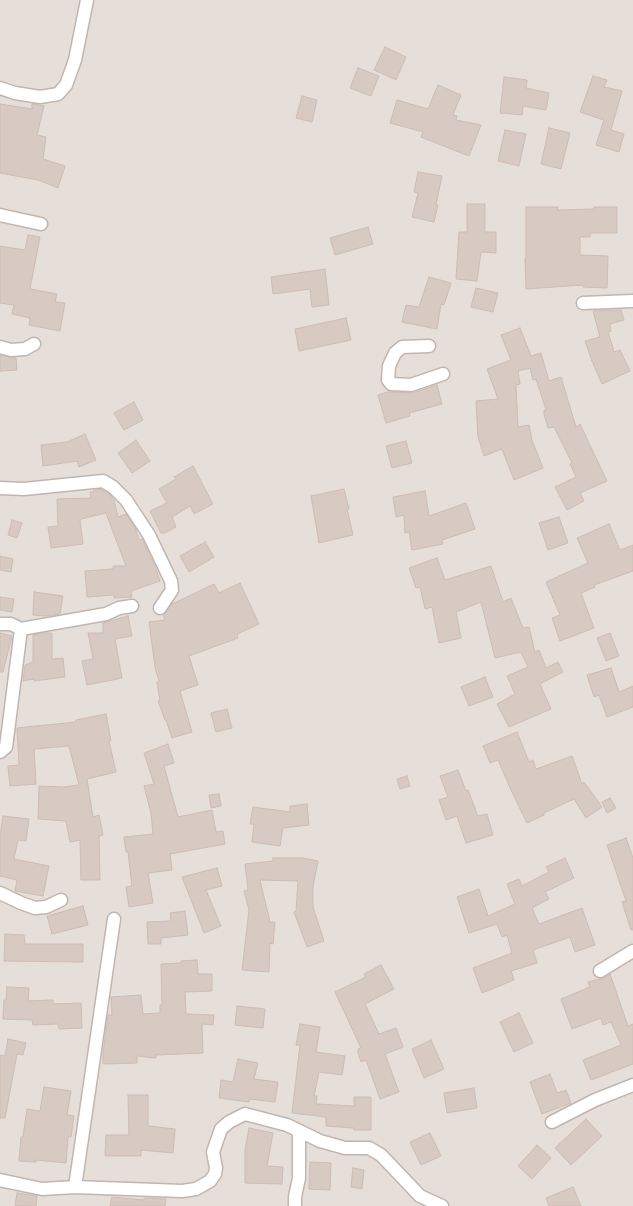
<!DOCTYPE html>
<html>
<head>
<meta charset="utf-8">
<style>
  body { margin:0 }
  canvas { display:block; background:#f3eee9 }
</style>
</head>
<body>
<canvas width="633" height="1206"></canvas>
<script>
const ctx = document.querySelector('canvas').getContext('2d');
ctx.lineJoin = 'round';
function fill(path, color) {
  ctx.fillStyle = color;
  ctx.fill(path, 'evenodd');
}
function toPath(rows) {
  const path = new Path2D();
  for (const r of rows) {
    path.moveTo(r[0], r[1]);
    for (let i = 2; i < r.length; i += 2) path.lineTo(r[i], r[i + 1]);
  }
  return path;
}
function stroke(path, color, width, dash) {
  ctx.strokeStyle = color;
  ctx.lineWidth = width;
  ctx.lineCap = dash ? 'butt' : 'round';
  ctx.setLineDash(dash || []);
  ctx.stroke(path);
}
fill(toPath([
  [0,0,633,0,633,1206,0,1206]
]), '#e6ded8');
const building = toPath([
  [385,47,406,57,396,80,374,70,385,47],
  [358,68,379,76,371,96,350,88,358,68],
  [593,76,607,80,604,87,622,91,611,130,624,134,619,152,596,145,604,120,580,112,593,76],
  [504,77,527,80,526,88,549,93,546,110,523,106,522,115,500,113,504,77],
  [438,85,461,95,453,115,457,116,456,120,481,125,469,156,421,137,423,132,390,123,397,100,428,109,438,85],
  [302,96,317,100,312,122,296,118,302,96],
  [0,104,32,109,32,104,44,106,37,135,46,137,43,159,65,166,58,188,38,180,0,173,0,104],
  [549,128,570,133,561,169,541,164,549,128],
  [505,130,526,134,519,166,498,161,505,130],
  [418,172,442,176,436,205,438,205,434,222,412,217,418,193,414,192,418,172],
  [467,204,485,204,485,232,496,232,496,253,481,252,477,281,456,279,459,232,467,232,467,204],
  [526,207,558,207,558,210,594,209,594,207,617,207,617,233,590,233,590,237,580,237,580,255,608,256,607,288,583,287,583,285,526,289,525,258,526,258,526,207],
  [368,227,373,244,335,255,330,238,368,227],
  [28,235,40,237,30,289,57,294,55,302,65,303,60,331,29,325,30,318,12,314,14,305,0,303,0,246,25,250,28,235],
  [325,269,329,305,312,307,310,289,273,294,271,277,325,269],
  [429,277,451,283,444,305,441,304,437,329,402,322,406,305,419,307,429,277],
  [476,288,498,293,493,312,471,307,476,288],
  [621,310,624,320,610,324,611,331,608,332,614,352,620,350,630,371,602,384,592,361,585,341,600,337,593,311,621,310],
  [346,318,351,340,299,351,295,329,346,318],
  [520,328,531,356,541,353,549,381,561,377,576,427,580,424,607,481,580,493,584,501,567,510,555,487,576,477,570,464,572,463,554,427,548,428,544,414,544,410,546,410,536,379,533,380,530,368,518,371,520,384,516,385,518,427,529,425,532,440,543,468,514,480,502,449,484,456,478,437,476,401,498,399,487,369,511,360,501,335,520,328],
  [0,355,16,358,17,370,0,371,0,355],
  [437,385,442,404,409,413,410,416,386,423,378,395,388,392,413,393,437,385],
  [134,402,143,420,124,430,114,413,134,402],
  [85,434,96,460,79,467,77,461,43,466,41,445,67,442,85,434],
  [136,440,150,461,132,473,118,453,136,440],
  [406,441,412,463,392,468,386,446,406,441],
  [193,466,213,504,194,514,190,506,172,517,176,527,165,533,161,533,150,511,167,503,159,489,176,479,174,477,193,466],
  [100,489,108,493,114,500,118,517,126,514,135,528,139,540,142,539,156,569,160,581,131,591,132,597,114,598,114,595,87,597,85,571,113,569,113,566,126,566,106,513,81,519,80,521,83,544,51,548,48,527,58,526,57,499,91,498,90,492,100,489],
  [344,489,349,509,347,509,353,535,319,543,311,496,344,489],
  [425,491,429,516,466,503,475,529,442,540,443,544,412,550,409,532,405,533,404,515,396,517,393,497,425,491],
  [559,517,568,543,548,550,539,523,559,517],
  [12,520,22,523,17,538,8,535,12,520],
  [609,524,620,550,633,545,633,571,594,585,595,587,581,593,594,628,560,641,552,618,560,615,546,582,588,563,577,538,609,524],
  [205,542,214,557,189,572,180,556,205,542],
  [0,556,13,559,11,572,0,570,0,556],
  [437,558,445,580,491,566,503,602,511,598,523,628,529,627,535,652,539,650,546,668,558,662,563,672,540,684,551,709,509,727,497,704,515,694,507,676,528,667,521,652,495,658,481,602,456,612,461,638,439,643,432,607,425,609,420,587,416,588,409,568,437,558],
  [240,583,259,624,237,634,238,638,189,656,198,685,180,691,192,732,172,738,166,720,165,720,158,701,160,701,157,682,159,681,155,667,149,622,165,620,163,615,172,604,214,584,219,593,240,583],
  [34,592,63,596,60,614,46,616,33,615,34,592],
  [0,597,14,599,12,612,0,610,0,597],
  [128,616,132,636,115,639,122,678,87,685,82,661,93,659,88,633,103,633,103,623,128,616],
  [0,633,12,636,3,672,0,672,0,633],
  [42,633,52,633,52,659,63,658,65,677,34,681,34,679,23,681,25,665,33,662,33,635,42,633],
  [610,633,619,656,606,661,597,638,610,633],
  [611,668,619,692,633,686,633,707,607,717,599,695,594,697,587,675,611,668],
  [485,677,493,697,469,706,461,687,485,677],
  [227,709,232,728,216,732,211,713,227,709],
  [106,714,111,741,109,741,116,772,87,779,93,817,99,815,103,835,99,836,100,880,81,880,80,840,70,842,66,821,38,819,39,786,64,787,79,785,69,746,34,749,36,784,10,786,8,766,19,765,17,728,76,722,76,720,106,714],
  [517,732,529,762,533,760,536,769,572,756,582,784,584,782,602,807,586,818,574,799,544,813,544,815,527,823,511,790,498,760,490,763,483,746,517,732],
  [168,744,174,763,164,766,178,817,212,810,216,832,223,831,225,844,170,854,172,870,148,873,153,903,129,907,126,887,132,886,128,852,126,852,124,837,153,834,151,813,144,786,154,784,144,753,168,744],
  [458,770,466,791,468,790,478,816,487,814,493,835,466,843,457,816,446,820,439,800,448,797,440,776,458,770],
  [407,776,410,786,400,789,397,779,407,776],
  [219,794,221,806,211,808,209,795,219,794],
  [610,798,616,808,607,813,602,802,610,798],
  [307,804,309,825,283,828,280,846,252,842,254,824,250,824,253,807,290,812,290,806,307,804],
  [3,816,29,819,26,841,18,840,14,859,49,866,43,896,15,891,17,880,0,876,0,836,3,816],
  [626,838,633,858,633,930,631,930,622,902,626,901,607,845,626,838],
  [273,858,303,858,318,861,313,886,313,907,324,941,307,947,294,912,296,911,298,881,260,880,270,922,275,922,273,944,270,943,269,972,242,970,249,910,244,891,248,890,245,864,273,861,273,858],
  [565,858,574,878,545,892,549,899,532,908,539,924,582,908,595,945,575,952,570,937,533,950,537,963,511,971,514,980,482,993,473,968,512,953,507,935,502,937,497,924,469,933,457,897,479,889,488,916,515,904,507,884,519,879,522,886,549,872,546,867,565,858],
  [217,868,222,886,206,890,221,926,204,933,182,877,217,868],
  [83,906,88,925,52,934,47,916,83,906],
  [185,911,188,935,161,938,161,944,148,944,147,922,171,921,170,913,185,911],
  [5,934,24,935,25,944,83,944,83,962,4,961,5,934],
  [197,960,198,974,212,974,212,991,185,992,186,1014,214,1015,213,1025,202,1024,203,1053,156,1055,156,1058,137,1056,137,1063,103,1064,103,1054,108,1015,112,1015,111,997,141,995,143,1014,160,1013,160,1005,162,1005,161,964,181,963,181,961,197,960],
  [381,965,394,989,365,1004,379,1034,396,1028,403,1047,385,1054,399,1092,380,1099,366,1060,361,1062,358,1053,358,1049,361,1048,335,992,366,977,364,974,381,965],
  [610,974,628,1026,633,1024,633,1064,591,1080,583,1060,621,1045,611,1022,603,1025,601,1018,572,1029,561,999,590,987,588,982,604,978,610,974],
  [7,987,29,988,28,1001,53,1000,53,1004,81,1003,82,1028,59,1029,58,1024,33,1025,32,1020,3,1019,4,1000,6,1000,7,987],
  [237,1006,265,1009,263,1028,235,1025,237,1006],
  [519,1013,533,1043,514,1052,500,1022,519,1013],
  [300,1024,320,1027,316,1052,345,1056,342,1075,319,1072,314,1096,317,1096,316,1104,354,1106,354,1097,371,1097,371,1130,354,1130,354,1128,326,1126,326,1117,292,1113,300,1045,296,1045,300,1024],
  [8,1039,26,1043,23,1055,17,1054,5,1118,0,1118,0,1055,5,1056,8,1039],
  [431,1040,444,1069,424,1078,412,1049,431,1040],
  [238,1059,258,1063,254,1079,278,1082,275,1102,250,1099,249,1102,219,1098,221,1080,233,1082,238,1059],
  [550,1074,557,1093,566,1090,571,1103,542,1114,530,1082,550,1074],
  [44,1087,71,1091,67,1115,74,1116,71,1137,68,1137,66,1163,36,1160,36,1162,19,1161,21,1137,23,1137,27,1109,40,1111,44,1087],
  [474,1088,477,1108,447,1113,444,1093,474,1088],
  [128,1095,148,1095,148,1126,175,1129,173,1153,141,1150,141,1156,105,1156,106,1135,129,1135,128,1095],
  [586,1119,602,1136,571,1165,555,1148,586,1119],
  [249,1128,273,1133,267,1166,283,1167,282,1184,245,1183,245,1150,249,1128],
  [430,1133,441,1156,421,1165,410,1142,430,1133],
  [537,1145,551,1158,532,1179,518,1166,537,1145],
  [310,1162,331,1163,330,1190,309,1189,310,1162],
  [353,1168,364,1170,362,1189,351,1187,353,1168],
  [573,1187,581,1206,549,1206,546,1198,573,1187],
  [17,1193,37,1196,36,1206,15,1206,17,1193],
  [112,1197,144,1200,144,1198,166,1199,165,1206,110,1206,112,1197]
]);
fill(building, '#d7cac2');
stroke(building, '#cebdb3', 1);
const minor = toPath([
  [0,88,15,93,40,97,58,94,66,85,75,60,87,0],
  [0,215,41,224],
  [583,303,633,301],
  [429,346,402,347,395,353,389,366,388,380,391,384,411,385,443,374],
  [0,347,11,350,25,349,34,344],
  [0,488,24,489,103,481,113,487,126,500,149,535,171,581,172,590,160,608],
  [0,624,11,624,21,629,106,614,119,608,132,606],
  [0,752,6,747,21,629],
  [0,893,21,903,35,908,46,907,61,900],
  [600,971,633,951],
  [552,1122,595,1100,633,1085],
  [0,1180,42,1189,75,1187,182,1191,196,1189,210,1181,215,1174,216,1168,213,1152,221,1129,229,1122,245,1114,287,1125,320,1141,345,1148,369,1148,381,1155,420,1196,442,1206],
  [75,1187,114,919],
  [295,1206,295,1197,299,1178,299,1132]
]);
stroke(minor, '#c1b6af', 15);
stroke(minor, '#fff', 12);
</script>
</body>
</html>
